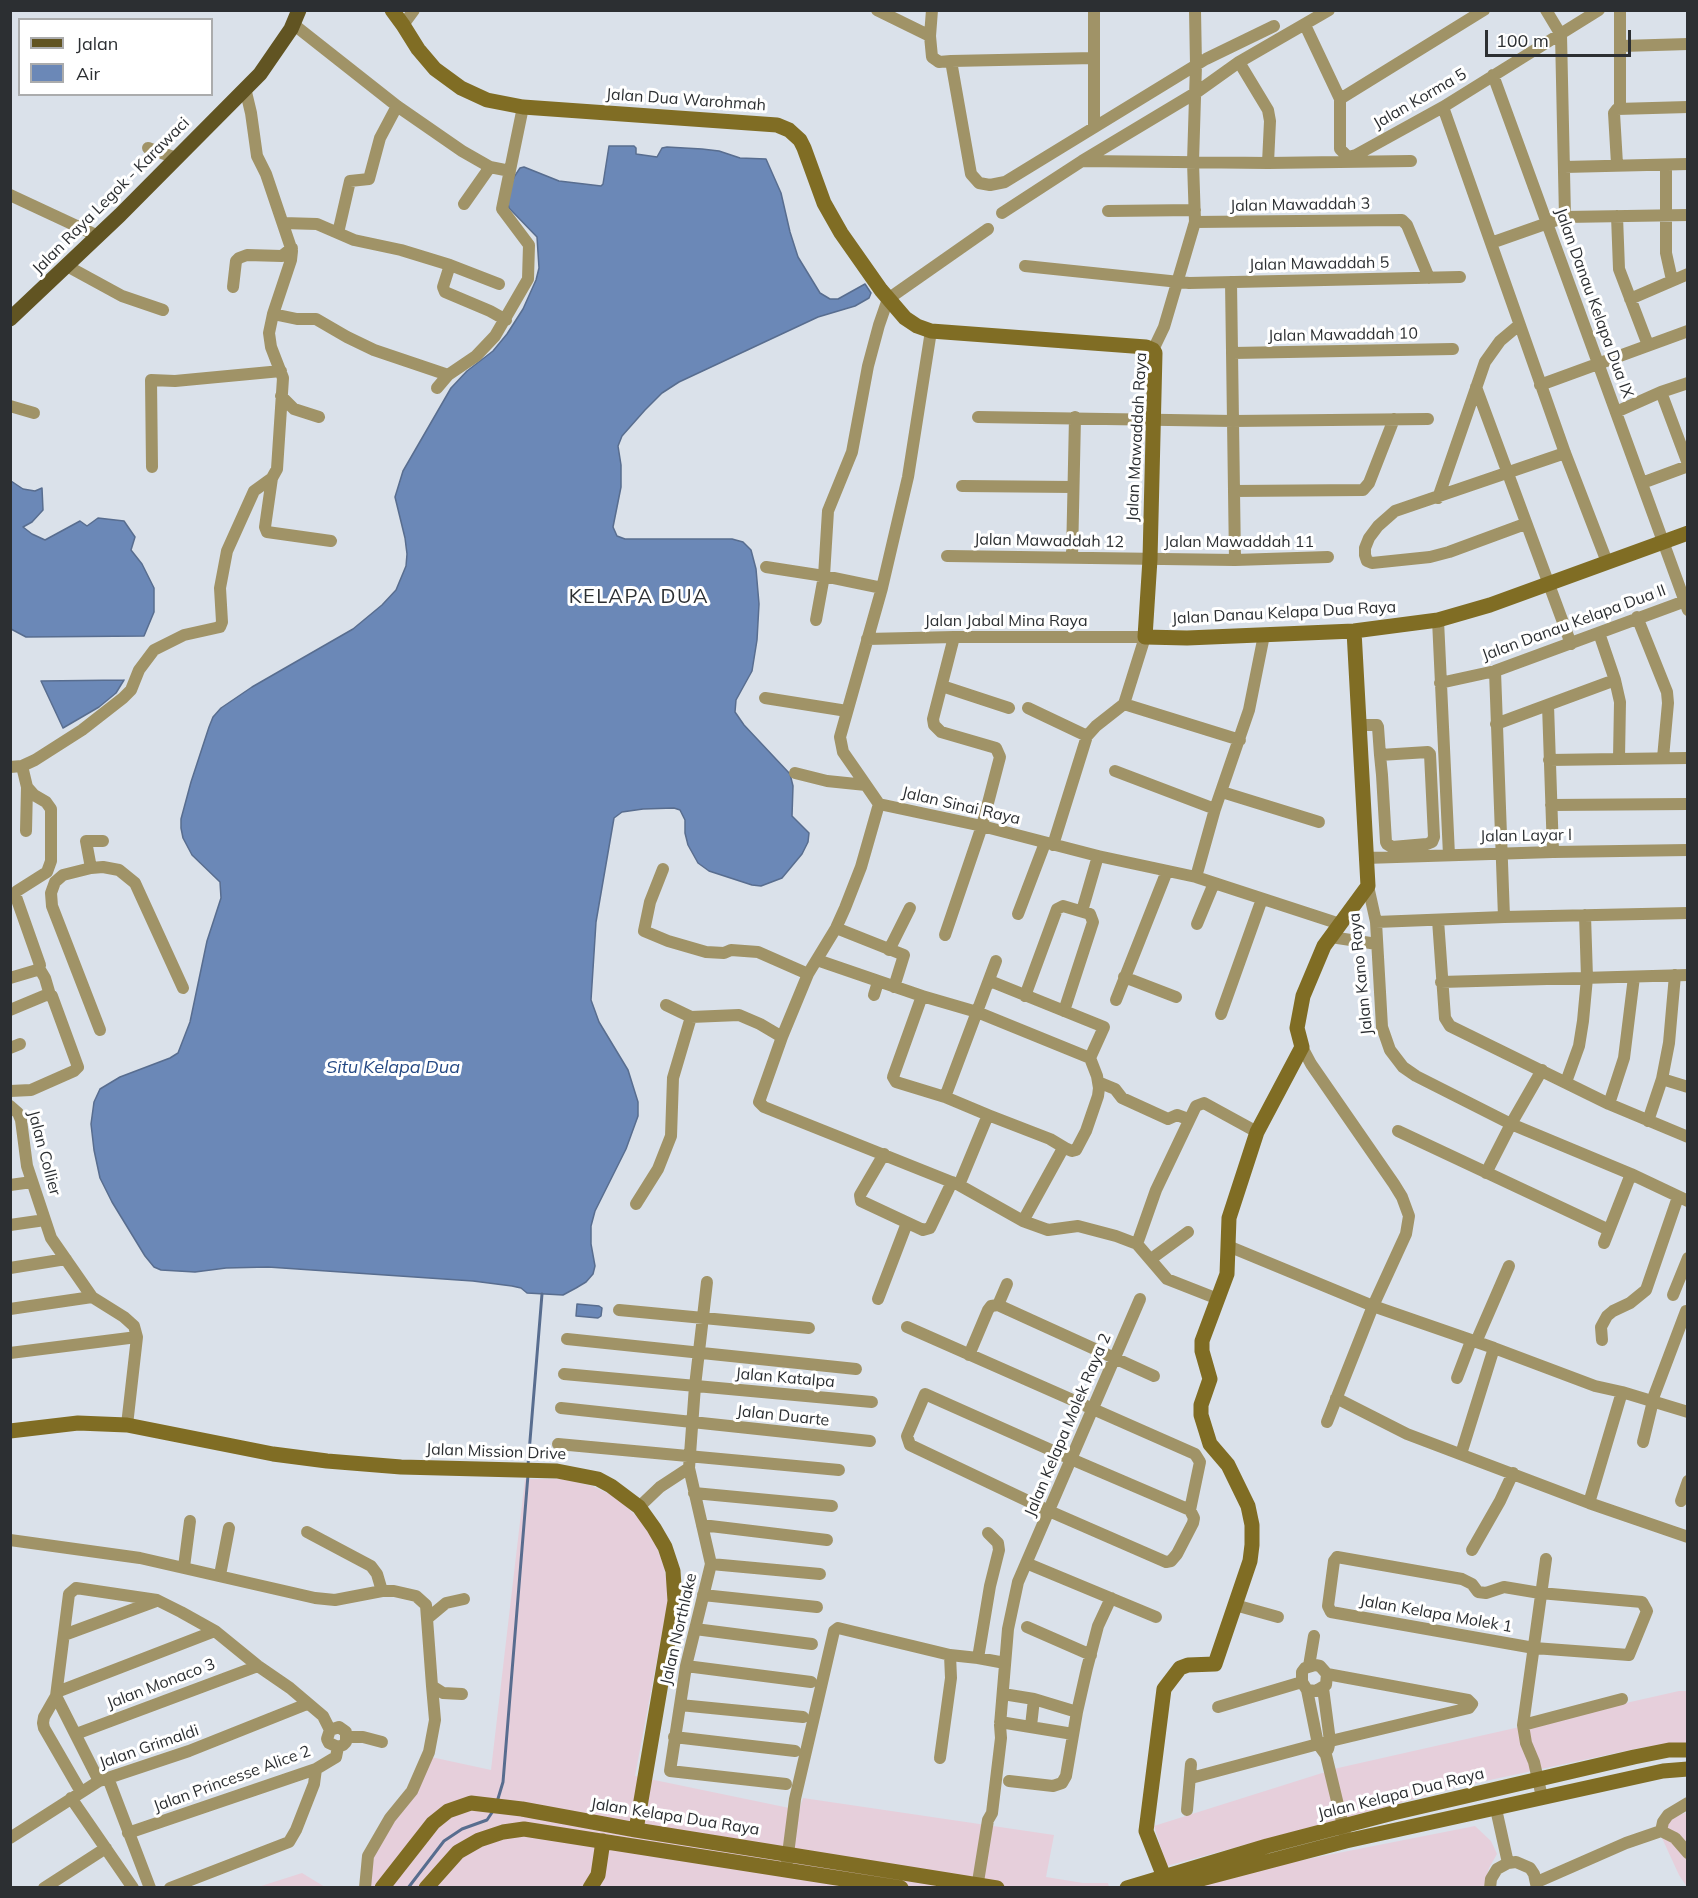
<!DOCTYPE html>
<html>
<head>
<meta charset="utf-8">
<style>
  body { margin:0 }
  #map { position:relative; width:1698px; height:1898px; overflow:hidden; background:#dae1ea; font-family:Mulish,sans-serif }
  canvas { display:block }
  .frame { position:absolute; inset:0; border:12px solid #2c2f32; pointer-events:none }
  .legend { position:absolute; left:18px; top:18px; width:195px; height:78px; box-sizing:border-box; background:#fff; border:2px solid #abacad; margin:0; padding:8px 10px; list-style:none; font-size:18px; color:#2c2f32 }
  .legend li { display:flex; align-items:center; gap:12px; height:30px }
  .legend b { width:30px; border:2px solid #abacad }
  .scale { position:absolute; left:1485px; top:30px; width:146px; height:27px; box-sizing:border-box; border:3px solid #2c2f32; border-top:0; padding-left:8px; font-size:18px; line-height:21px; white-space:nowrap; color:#2c2f32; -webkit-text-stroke:4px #fff; paint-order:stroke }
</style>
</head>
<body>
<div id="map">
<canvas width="1698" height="1898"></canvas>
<div class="frame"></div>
<ul class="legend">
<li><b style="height:8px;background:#615422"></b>Jalan</li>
<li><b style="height:16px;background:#6b88b7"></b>Air</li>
</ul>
<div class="scale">100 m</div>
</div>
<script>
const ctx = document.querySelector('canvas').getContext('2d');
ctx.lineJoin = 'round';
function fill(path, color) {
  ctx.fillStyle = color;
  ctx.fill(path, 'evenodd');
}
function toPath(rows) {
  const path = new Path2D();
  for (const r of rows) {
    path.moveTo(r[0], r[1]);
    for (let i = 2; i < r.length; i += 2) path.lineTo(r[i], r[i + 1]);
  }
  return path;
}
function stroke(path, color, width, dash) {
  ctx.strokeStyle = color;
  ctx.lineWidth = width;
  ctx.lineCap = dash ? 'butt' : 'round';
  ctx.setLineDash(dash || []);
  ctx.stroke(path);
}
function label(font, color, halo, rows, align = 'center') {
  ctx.font = font + ' Mulish,sans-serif';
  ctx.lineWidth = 6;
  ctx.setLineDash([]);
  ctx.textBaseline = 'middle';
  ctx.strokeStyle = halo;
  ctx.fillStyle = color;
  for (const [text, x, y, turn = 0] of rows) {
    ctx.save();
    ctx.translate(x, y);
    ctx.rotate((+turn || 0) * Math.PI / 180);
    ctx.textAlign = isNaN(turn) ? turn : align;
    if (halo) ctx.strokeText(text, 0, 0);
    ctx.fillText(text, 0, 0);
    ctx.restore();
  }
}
fill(toPath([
  [525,1479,563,1479,592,1486,618,1498,641,1521,656,1545,664,1567,669,1596,635,1776,799,1810,803,1798,1054,1835,1046,1877,1083,1883,1108,1883,1109,1887,369,1888,374,1854,431,1757,491,1770],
  [1679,1691,1687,1691,1687,1744,1644,1747,1462,1786,1167,1866,1154,1826,1338,1768],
  [1687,1812,1687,1887,1679,1875,1656,1825],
  [1475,1826,1491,1841,1497,1854,1489,1868,1484,1887,1188,1888,1262,1868],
  [302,1873,325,1887,258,1887]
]), '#e6cfdb');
const water = toPath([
  [609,146,634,146,636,148,636,154,657,157,662,148,667,147,702,149,719,151,740,158,766,159,781,193,790,232,798,257,820,293,830,299,838,299,865,284,871,293,869,298,855,306,818,317,679,382,662,393,645,410,622,436,618,446,621,465,621,487,613,527,617,536,625,539,732,539,743,542,751,550,756,569,759,604,757,640,752,671,736,700,735,712,744,725,790,774,793,786,792,816,809,833,808,842,802,854,782,878,761,886,752,885,709,871,698,863,688,845,685,833,685,820,680,810,674,808,643,809,622,812,614,818,596,922,591,1000,599,1022,628,1070,638,1102,638,1116,626,1149,595,1211,591,1226,591,1244,595,1266,593,1274,586,1282,576,1288,563,1295,527,1293,521,1288,512,1286,473,1281,268,1267,226,1268,195,1272,161,1270,154,1267,145,1256,112,1202,100,1178,94,1150,91,1124,94,1102,100,1089,120,1077,170,1058,178,1053,190,1022,207,941,221,898,220,882,192,855,183,838,181,828,181,819,191,782,209,727,213,717,221,708,252,687,353,629,382,605,396,590,406,566,407,554,405,538,395,497,403,471,451,388,467,371,493,351,507,334,523,309,536,280,539,268,537,237,509,208,507,199,514,177,520,168,524,167,559,181,601,186,603,184,609,146],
  [11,481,23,489,35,491,42,488,43,510,32,522,23,527,32,534,45,540,80,521,87,526,98,518,124,521,135,537,131,550,142,564,154,588,154,612,144,636,26,637,11,629,11,481],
  [124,680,116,693,99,707,63,728,41,681,124,680],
  [577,1304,599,1306,602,1308,601,1316,598,1318,576,1316,577,1304]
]);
fill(water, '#6b88b7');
stroke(water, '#586d8f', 1.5);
stroke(toPath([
  [528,1465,542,1294],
  [497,1802,503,1782,528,1475],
  [408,1888,444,1841,462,1829,487,1820,493,1811]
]), '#586d8f', 3);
stroke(toPath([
  [877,10,930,36],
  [932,10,930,36,932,57,939,62,951,61,971,174,979,183,990,185,1005,182,1206,59,1274,26],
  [1546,10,1561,35,1565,217],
  [293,24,397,106,462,151,490,167,510,171],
  [403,25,414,10],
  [1305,25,1340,99,1340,149,1348,157],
  [1622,46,1688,44],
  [951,61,1094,58],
  [1239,62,1268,110,1270,121,1268,163],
  [1493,75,1688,610],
  [1340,99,1484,10],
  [1443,107,1565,453,1607,562],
  [1620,109,1620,10],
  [1094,127,1094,10],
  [148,148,176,158],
  [1348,157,1356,155,1443,107,1599,10],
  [1083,161,1268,163,1411,161],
  [1617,164,1614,113,1617,109,1688,107],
  [1666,165,1666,253,1672,280],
  [1564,167,1688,164],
  [10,195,98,236],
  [464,204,490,167],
  [1108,211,1195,210],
  [1002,213,1082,161,1197,92,1239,62,1329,10],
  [1617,216,1619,269,1648,345],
  [1195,222,1402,220,1407,225,1429,278],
  [283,223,317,224,354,240,401,250,450,265,443,287,445,292,490,311,506,320],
  [338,233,350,181,369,179,380,138,397,106],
  [1491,243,1565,217,1688,215],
  [450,265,499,284],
  [67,266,122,296,163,310],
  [1025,266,1189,283,1460,277],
  [1231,282,1235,560],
  [233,287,236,261,239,258,247,255,282,256,292,248],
  [1630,299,1688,274],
  [273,314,297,319,316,319,347,337,374,350,448,375],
  [931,331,908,477,882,588,840,737,843,752,859,775,879,804,982,826,1098,856,1196,877,1340,924],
  [1153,350,1164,327,1195,222,1193,162,1196,65,1195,10],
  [1233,353,1453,349],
  [1540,385,1688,331],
  [1476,387,1571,644],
  [437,388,448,375,476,356,495,336,528,279,529,245,502,209,523,107],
  [1661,392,1688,464],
  [281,396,294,409,319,417],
  [10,406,34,413],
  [1616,412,1661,392,1688,383],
  [978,417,1233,421,1428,419],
  [152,467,151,380,175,381,281,371],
  [272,478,265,527,267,532,331,541],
  [1642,483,1688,466],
  [962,486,1073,487],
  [1234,491,1363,490,1369,483,1394,419],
  [1438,498,1485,362,1500,341,1519,325],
  [1525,524,1449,552,1430,557,1372,563,1367,561,1365,555,1365,548,1369,538,1378,526,1395,511,1565,453],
  [947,556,1235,560,1328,557],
  [1072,558,1075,417],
  [766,567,824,576,828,511,852,452,868,366,879,325,888,299,988,229],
  [1637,617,1667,692,1668,703,1663,758],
  [816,620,824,576,882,588],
  [1438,620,1449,855],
  [1599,633,1615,680,1620,702,1619,758],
  [867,639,954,637,1145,637,1124,704,1096,726,1087,736,1053,845],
  [1495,671,1504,917],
  [1440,683,1495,671,1688,600],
  [942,686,1009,708],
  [765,698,847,711],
  [1124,704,1240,740],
  [1548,705,1553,852],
  [1028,708,1087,736],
  [1496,724,1615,680],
  [1359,725,1377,725,1378,727,1380,755,1382,775,1386,842,1387,844,1392,847,1427,844,1432,842,1434,837,1430,754,1428,752,1380,755],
  [1549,760,1688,758],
  [10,767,22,766,35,760,82,730,123,698,131,690,139,670,154,650,184,635,220,627,222,622,220,588,227,551,254,491,272,478,277,469,283,378,271,347,269,333,273,314,291,260,292,251,266,174,257,156,251,113,245,88],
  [1115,771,1215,809],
  [795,773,827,781,866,785],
  [1222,792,1319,822],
  [879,804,861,867,845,908,836,928,808,974,782,1037,759,1102,764,1107,959,1185],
  [1551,805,1688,804],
  [26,831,27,787],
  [103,841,86,841,91,868,103,867,119,870,135,883,183,988],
  [1365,858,1553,852,1688,850],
  [91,868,63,875,55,882,51,893,52,906,100,1030],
  [663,869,650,902,644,931,668,941,706,952,724,953,731,950,758,952,808,974],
  [1196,877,1215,809,1249,710,1264,635],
  [1368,886,1376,922,1382,1027,1390,1050,1403,1067,1416,1076,1511,1124,1631,1174,1688,1201],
  [1082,911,1098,856],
  [1018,914,1045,843],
  [1438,920,1445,1018,1450,1026,1609,1104,1688,1137],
  [1376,922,1504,917,1688,913],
  [1197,924,1214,883],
  [836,928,904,955,894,987],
  [945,935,982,826,1000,757,996,748,941,732,934,725,933,719,954,637],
  [1331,937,1377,944],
  [889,950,910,908],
  [817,960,922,996,977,1012,1090,1058,1097,1076,1099,1088,1098,1096,1086,1131,1076,1150,1072,1151,1065,1148,1061,1152,1023,1221],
  [39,968,45,978,50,995],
  [1124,977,1176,997],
  [10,978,37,970,40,965,15,894,17,891,47,872,51,861,51,809,46,802,34,795,27,787,22,766],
  [990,981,1104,1027,1090,1058],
  [1441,982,1688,975],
  [874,995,878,982],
  [922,996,893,1077,896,1082,945,1097,996,961],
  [1025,996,1057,909,1063,906,1090,914,1093,922,1064,1011],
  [1116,1000,1167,871],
  [666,1005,691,1017,739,1015,760,1024,782,1037],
  [10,1010,46,995,52,996,78,1067,74,1071,31,1090,10,1091],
  [1221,1014,1262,899],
  [1302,1047,1311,1064,1394,1184,1402,1197,1409,1216,1406,1234,1373,1306,1327,1422],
  [10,1048,20,1044],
  [1662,1079,1688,1087],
  [1098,1082,1115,1089,1122,1098,1168,1119,1177,1115,1188,1119],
  [1566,1082,1579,1046,1583,1021,1587,978,1585,915],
  [945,1097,988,1115,959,1185,1023,1221,1048,1230,1078,1226,1116,1236,1137,1244,1167,1279,1218,1299],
  [1609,1104,1624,1058,1634,977],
  [10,1106,18,1113,21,1120,27,1166,51,1238,92,1297,124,1317,134,1326,137,1337,127,1425],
  [988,1115,1050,1139,1065,1148],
  [1648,1121,1662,1079,1669,1043,1675,975],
  [1398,1131,1609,1230],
  [884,1154,860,1195,861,1201,923,1230,930,1228,952,1182],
  [1486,1173,1511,1124,1542,1070],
  [10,1185,32,1182],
  [636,1204,658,1169,671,1136,673,1078,691,1017],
  [10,1225,45,1220],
  [1604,1243,1631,1174],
  [1137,1244,1156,1190,1196,1106,1204,1103,1257,1132],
  [1228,1246,1373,1306,1494,1348,1595,1386,1622,1392,1688,1412],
  [1151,1259,1188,1232],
  [10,1268,66,1259],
  [707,1282,695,1386,689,1468,711,1564,686,1666,670,1771,786,1784],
  [1673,1295,1688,1258],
  [878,1299,907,1223],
  [998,1305,1007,1284],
  [10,1309,92,1297],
  [619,1310,809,1328],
  [907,1327,1195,1454,1200,1462,1190,1510,1194,1518,1193,1523,1177,1554,1171,1561,1166,1562,1049,1511,910,1445,907,1436,925,1394,1071,1459,1190,1510],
  [567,1339,856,1369],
  [1602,1340,1601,1327,1607,1316,1613,1311,1630,1303,1646,1290,1678,1197],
  [1476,1342,1509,1266],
  [10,1353,137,1337],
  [969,1355,988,1310,991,1306,998,1305,1154,1376],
  [564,1374,872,1402],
  [1457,1378,1471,1341],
  [1336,1398,1407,1434,1589,1503,1688,1537],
  [1652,1401,1686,1311],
  [561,1408,870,1441],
  [1643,1442,1653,1401],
  [558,1444,839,1470],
  [1461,1454,1494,1348],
  [694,1493,832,1506],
  [1681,1501,1688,1481],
  [1589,1503,1622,1392],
  [639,1507,660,1487,689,1468],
  [702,1525,827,1540],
  [307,1532,371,1566,377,1574,382,1591],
  [10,1540,140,1558,315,1598,335,1600,382,1591,394,1591,416,1596,426,1605,432,1686,443,1693,462,1694],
  [1472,1550,1500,1501,1513,1473],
  [1337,1557,1462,1579,1472,1584,1478,1592,1486,1593,1504,1587,1540,1593,1642,1602,1647,1611,1629,1655,1534,1648,1331,1612,1328,1606,1334,1561,1337,1557],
  [1026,1563,1156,1617],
  [711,1564,820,1574],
  [184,1567,190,1521],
  [220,1575,229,1528],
  [703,1595,817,1607],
  [1235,1605,1278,1617],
  [428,1618,446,1603,464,1599],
  [1027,1627,1091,1655],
  [695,1629,812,1644],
  [64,1635,156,1601],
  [978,1658,1005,1663],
  [686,1666,811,1682],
  [1309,1666,1314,1636],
  [1323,1688,1330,1741,1328,1749],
  [1307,1690,1316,1691,1326,1685,1327,1674,1320,1666,1315,1665,1305,1668,1302,1672,1302,1682,1307,1690,1318,1744,1326,1755,1345,1834],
  [57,1692,215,1631],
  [1003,1694,1034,1699,1077,1712],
  [56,1696,99,1781],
  [680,1705,803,1717],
  [1218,1707,1302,1682],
  [1000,1722,1073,1734],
  [1523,1725,1622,1699],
  [1031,1726,1034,1699],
  [76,1734,258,1666],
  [347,1737,363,1737,382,1742],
  [674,1737,795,1751],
  [940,1758,951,1678,950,1655],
  [108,1778,150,1888],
  [1191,1778,1318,1744,1469,1708,1472,1704,1468,1700,1327,1674],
  [1009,1781,1053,1786,1062,1783,1066,1776,1077,1712,1087,1668,1098,1626,1111,1598],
  [81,1792,44,1728,43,1723,44,1717,56,1696,69,1594,76,1588,157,1600,181,1612,215,1631,258,1666,290,1688,323,1716,330,1730,327,1739,329,1743,338,1747,343,1745,346,1742,346,1732,339,1727,330,1730],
  [1542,1797,1534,1762,1526,1743,1523,1725,1546,1559],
  [71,1798,133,1888],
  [1496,1809,1508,1863],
  [1187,1810,1191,1764],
  [1661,1831,1663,1822,1668,1815,1688,1803],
  [1661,1831,1675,1838,1688,1853],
  [128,1833,316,1769,336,1757,338,1747],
  [10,1838,99,1781,189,1751,307,1704],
  [787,1862,795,1799,834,1631,838,1628,950,1655,978,1658,990,1586,999,1550,998,1543,988,1533],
  [1537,1882,1626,1843,1661,1831],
  [44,1888,106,1848],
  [170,1888,289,1842,296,1830,314,1784,316,1769],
  [365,1888,368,1856,390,1818,412,1791,429,1752,435,1720,432,1686],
  [977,1888,988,1820,992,1813,1001,1738,1000,1725,1008,1629,1018,1582,1140,1299],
  [1490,1888,1491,1879,1497,1869,1508,1863,1516,1862,1530,1868,1534,1874,1537,1888]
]), '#a09367', 12);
stroke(toPath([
  [392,10,403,25,418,49,435,69,461,88,487,100,523,107,777,125,789,130,800,140,804,148,824,203,841,233,881,290,905,318,917,326,931,331,1146,347,1153,350,1155,353,1150,559,1145,637,1187,638,1354,631,1438,620,1490,605,1688,533],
  [10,1431,78,1423,127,1425,273,1454,327,1461,401,1467,557,1471,598,1479,611,1486,639,1507,654,1528,665,1547,673,1571,675,1601,636,1830],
  [1168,1887,1146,1831,1164,1689,1180,1668,1188,1665,1215,1664,1250,1561,1252,1545,1252,1525,1248,1506,1228,1465,1210,1444,1201,1415,1201,1405,1210,1379,1202,1351,1202,1341,1227,1274,1229,1218,1257,1132,1302,1047,1297,1028,1303,996,1324,946,1368,886,1354,631],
  [382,1888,433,1823,448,1811,471,1803,522,1809,636,1830,997,1888],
  [426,1888,458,1852,479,1840,503,1832,524,1829,901,1888],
  [590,1888,598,1875,603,1841],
  [1127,1888,1267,1846,1393,1813,1634,1757,1669,1750,1688,1750],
  [1167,1888,1346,1841,1663,1771,1688,1769]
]), '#806d24', 15);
stroke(toPath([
  [10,319,120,215,260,74,291,29,299,10]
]), '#615422', 15);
label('16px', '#2c2f32', '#fff', [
  ["Jalan Korma 5",1420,99,-30],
  ["Jalan Dua Warohmah",686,100,4],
  ["Jalan Raya Legok - Karawaci",111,196,-45],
  ["Jalan Mawaddah 3",1300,205,-1],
  ["Jalan Mawaddah 5",1319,264,-1],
  ["Jalan Danau Kelapa Dua IX",1594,303,70],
  ["Jalan Mawaddah 10",1343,335,-1],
  ["Jalan Mawaddah Raya",1137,437,-87],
  ["Jalan Mawaddah 12",1049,541,1],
  ["Jalan Mawaddah 11",1239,542],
  ["Jalan Danau Kelapa Dua Raya",1284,613,-3],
  ["Jalan Jabal Mina Raya",1006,621],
  ["Jalan Danau Kelapa Dua II",1574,623,-20],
  ["Jalan Sinai Raya",961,806,13],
  ["Jalan Layar I",1526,836,-1],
  ["Jalan Kano Raya",1361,974,-96],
  ["Jalan Collier",44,1153,75],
  ["Jalan Katalpa",785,1378,5],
  ["Jalan Duarte",783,1416,6],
  ["Jalan Kelapa Molek Raya 2",1068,1425,-67],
  ["Jalan Mission Drive",496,1452,2],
  ["Jalan Kelapa Molek 1",1436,1614,10],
  ["Jalan Northlake",679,1629,-77],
  ["Jalan Monaco 3",161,1684,-21],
  ["Jalan Grimaldi",149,1747,-19],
  ["Jalan Princesse Alice 2",232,1779,-20],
  ["Jalan Kelapa Dua Raya",1401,1794,-14],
  ["Jalan Kelapa Dua Raya",675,1817,9]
]);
label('italic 18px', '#244984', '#fff', [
  ["Situ Kelapa Dua",393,1068]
]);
ctx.letterSpacing = '1.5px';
label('20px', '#2c2f32', '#fff', [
  ["KELAPA DUA",639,597]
]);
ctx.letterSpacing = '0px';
</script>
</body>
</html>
